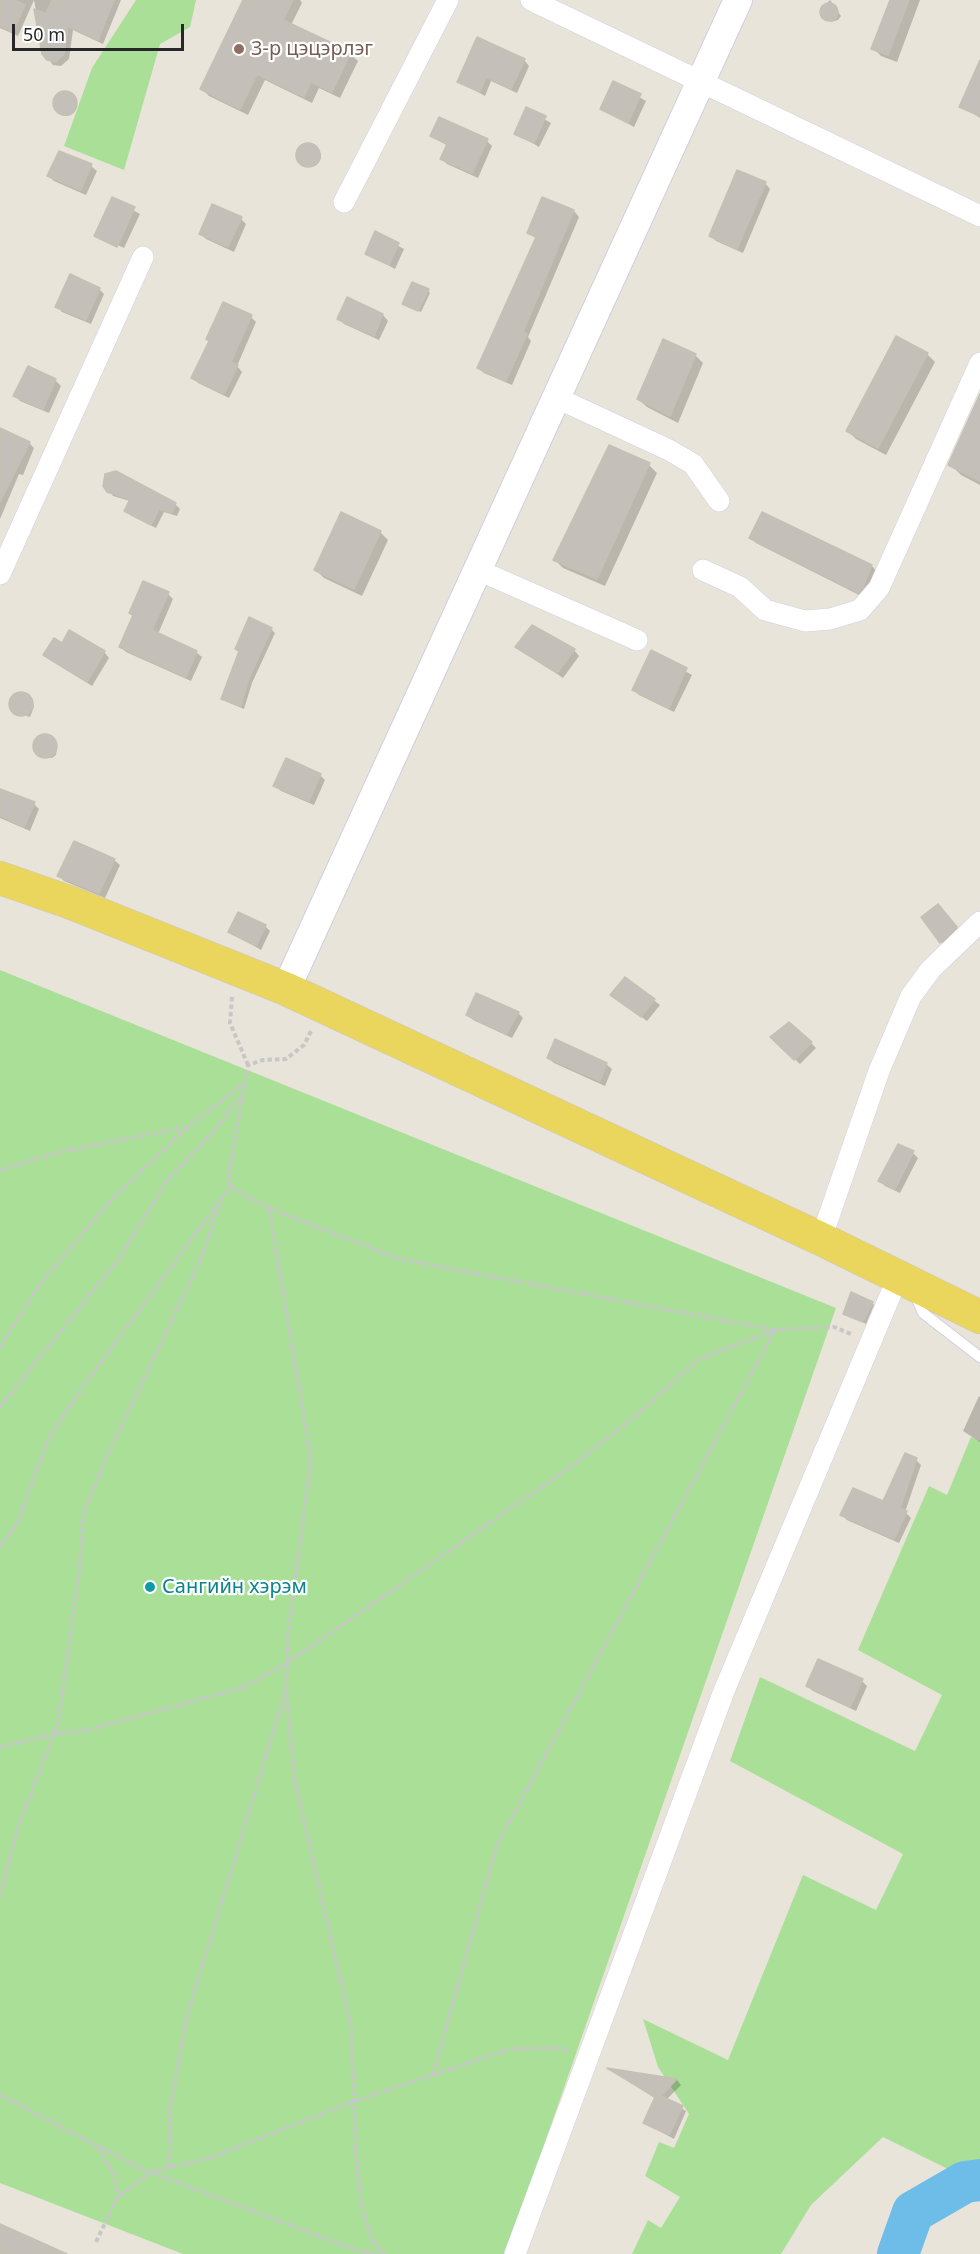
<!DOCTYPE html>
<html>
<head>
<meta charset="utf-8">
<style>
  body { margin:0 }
  #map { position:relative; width:980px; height:2254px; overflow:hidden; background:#e9e4d9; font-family:"Noto Sans",sans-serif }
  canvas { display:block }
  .scale { position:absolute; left:12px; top:24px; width:172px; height:27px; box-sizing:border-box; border:3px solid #272727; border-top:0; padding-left:8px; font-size:18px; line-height:21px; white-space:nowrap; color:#272727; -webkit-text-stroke:4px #fff; paint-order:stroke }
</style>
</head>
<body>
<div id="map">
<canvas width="980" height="2254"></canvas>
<div class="scale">50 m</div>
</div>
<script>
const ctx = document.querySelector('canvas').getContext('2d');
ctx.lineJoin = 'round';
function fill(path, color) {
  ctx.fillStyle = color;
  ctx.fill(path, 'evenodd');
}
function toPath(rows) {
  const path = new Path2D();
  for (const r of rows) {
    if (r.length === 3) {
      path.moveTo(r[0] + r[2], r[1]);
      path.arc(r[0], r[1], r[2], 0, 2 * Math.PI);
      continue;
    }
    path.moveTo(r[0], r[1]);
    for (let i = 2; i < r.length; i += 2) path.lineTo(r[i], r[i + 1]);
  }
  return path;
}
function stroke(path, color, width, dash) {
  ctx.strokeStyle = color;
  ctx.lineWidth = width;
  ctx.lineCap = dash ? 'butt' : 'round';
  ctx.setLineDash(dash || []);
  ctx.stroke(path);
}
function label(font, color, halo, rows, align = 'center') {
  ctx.font = font + ' "Noto Sans",sans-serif';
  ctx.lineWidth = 4.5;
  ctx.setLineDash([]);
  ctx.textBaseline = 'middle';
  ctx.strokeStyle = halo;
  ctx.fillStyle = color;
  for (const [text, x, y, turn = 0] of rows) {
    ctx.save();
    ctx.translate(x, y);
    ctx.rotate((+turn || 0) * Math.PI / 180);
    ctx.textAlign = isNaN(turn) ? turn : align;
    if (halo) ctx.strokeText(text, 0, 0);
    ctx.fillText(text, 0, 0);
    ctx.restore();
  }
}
fill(toPath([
  [136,0,196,0,190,27,160,44,124,170,64,146,92,68],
  [0,970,836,1308,506,2254,183,2254,0,2183],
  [971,1437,980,1441,980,2163,956,2173,883,2137,811,2205,781,2254,632,2254,648,2220,661,2228,680,2197,645,2176,659,2142,674,2148,689,2114,658,2067,643,2019,728,2060,803,1875,876,1910,903,1854,730,1761,760,1677,915,1751,942,1695,858,1650,929,1486,947,1495]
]), '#a9df97');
fill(toPath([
  [0,0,34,0,18,36,0,28],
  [34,0,121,0,103,44,73,30,69,59,61,66,53,65,44,53],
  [245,0,300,0,302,3,291,25,350,54,358,61,340,98,319,88,312,103,265,80,248,115,209,96,202,89],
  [830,0,841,16,838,20,831,22,822,15,823,7],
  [891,0,920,0,897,62,881,56,873,48],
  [524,60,529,66,517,93,491,81,485,96,459,82],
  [980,72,980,118,961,106],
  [614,83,646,101,634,127,602,109],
  [66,105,11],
  [527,109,551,123,539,147,516,133],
  [431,136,487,141,492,146,478,178,447,164,442,159,448,146],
  [310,156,11],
  [59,153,91,166,97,171,86,195,54,181,49,176],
  [765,183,770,189,743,253,716,241,711,236],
  [113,199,140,214,124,248,100,237,100,240,96,236],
  [543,199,574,211,579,217,528,337,531,341,512,385,484,373,478,368,537,239,529,233],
  [241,219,246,224,234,252,206,239,201,234],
  [375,233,404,249,395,269,366,253],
  [99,289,104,294,91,324,62,312,57,306],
  [428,291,430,293,421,312,406,306],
  [348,299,383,315,388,321,379,340,344,324,339,319],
  [251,317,256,322,237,366,242,372,229,398,198,383,193,378,210,341],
  [927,354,935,362,886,455,856,439,848,431],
  [695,355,703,363,678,423,647,407,638,399],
  [55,380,61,386,49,413,20,401,15,395],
  [980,396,980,485,961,475,950,464],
  [0,430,29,443,34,448,23,475,19,474,0,519],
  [649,465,657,473,605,586,563,568,555,560],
  [106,475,175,504,180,509,177,516,164,512,156,528,130,515,126,510,130,501,113,496,109,491,104,481],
  [763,514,872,566,877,572,863,597,756,543,751,538],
  [380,532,388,540,362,596,324,578,316,570],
  [168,594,173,599,158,634,196,652,202,657,191,681,126,652,120,647],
  [271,629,275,633,252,683,244,709,227,702,223,698],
  [62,645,104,652,109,658,92,686,45,655],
  [517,647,574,650,579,656,563,678],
  [651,652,692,675,674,712,639,695,634,690],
  [16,694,23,694,32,700,34,707,30,717,16,712,11,703],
  [39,736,50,737,57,746,56,755,52,758,43,758,35,749],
  [320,775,325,780,314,805,281,791,275,786],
  [0,790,34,804,39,809,30,831,0,818],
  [114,860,120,865,105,898,64,881,58,875],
  [944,911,961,933,946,947,941,942],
  [265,926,270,931,261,950,230,932],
  [625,979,660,1005,647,1021,618,1000],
  [518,1013,523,1018,512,1038,473,1020,468,1015],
  [772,1038,811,1043,816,1048,800,1064],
  [548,1058,606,1064,612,1069,605,1086,554,1063],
  [913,1153,918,1158,900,1193,885,1186,880,1181],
  [872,1303,874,1305,866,1324,844,1313],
  [979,1396,980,1397,980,1442,963,1431],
  [916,1460,921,1465,905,1512,911,1518,899,1543,847,1520,842,1515,884,1503],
  [862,1681,867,1686,856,1711,813,1691,807,1686],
  [612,2070,677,2080,681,2085,666,2100,686,2111,674,2139,645,2123,656,2099]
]), '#0003');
stroke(toPath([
  [898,2254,913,2212,965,2182,980,2180]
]), '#6ebde9', 42);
const building = toPath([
  [0,0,14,0,25,5,13,32,0,26,0,0],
  [52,0,114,0,98,40,68,26,64,54,56,62,47,60,42,54,34,9,46,14,52,0],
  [243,0,293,0,283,20,351,52,332,92,311,82,304,97,257,74,240,109,200,89,243,0],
  [890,0,909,0,888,55,871,49,890,0],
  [829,12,9],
  [477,37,525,59,511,89,486,77,480,92,457,82,477,37],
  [980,60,980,116,959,107,980,60],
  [613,81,641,94,628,123,600,109,613,81],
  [65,103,12],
  [526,107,546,116,534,143,514,134,526,107],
  [439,117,488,139,472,173,440,159,447,144,430,136,439,117],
  [308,155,12],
  [59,151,92,164,81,190,47,176,59,151],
  [737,170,766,182,737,249,709,236,737,170],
  [112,197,135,207,117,247,94,236,112,197],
  [542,197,574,210,523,332,527,334,506,381,477,368,536,237,527,233,542,197],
  [212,204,242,217,228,247,199,234,212,204],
  [375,231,399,243,389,265,365,254,375,231],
  [70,274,100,288,86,320,55,307,70,274],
  [412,282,429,289,418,311,402,304,412,282],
  [347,297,383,314,374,336,337,319,347,297],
  [223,302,252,315,231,362,238,365,224,394,191,378,209,341,206,339,223,302],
  [896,336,928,353,878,448,846,431,896,336],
  [663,339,696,354,670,416,637,399,663,339],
  [28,366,56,379,43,409,13,396,28,366],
  [980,394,980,481,948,465,980,394],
  [0,428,30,442,0,502,0,428],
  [609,445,650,463,597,579,553,560,609,445],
  [116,471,176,503,172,513,159,509,151,525,124,511,130,499,107,492,103,486,105,474,116,471],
  [341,512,381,531,354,589,314,570,341,512],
  [762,512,872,565,863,587,858,593,749,538,762,512],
  [143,581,169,592,152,630,197,651,186,677,119,647,133,615,129,613,143,581],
  [249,617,272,628,249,678,241,706,221,699,239,651,235,649,249,617],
  [532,625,575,649,557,673,515,647,532,625],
  [69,630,105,651,87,682,43,655,54,638,62,643,69,630],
  [651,650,687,668,669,708,632,690,651,650],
  [21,704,12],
  [45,746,12],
  [286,758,321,774,309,801,273,786,286,758],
  [0,789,35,802,24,827,0,816,0,789],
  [74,841,115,859,99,893,57,876,74,841],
  [938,904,957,927,940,943,921,917,938,904],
  [238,912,266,925,256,946,228,932,238,912],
  [625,977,655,999,641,1017,610,995,625,977],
  [476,993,519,1012,506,1034,466,1015,476,993],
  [789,1022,812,1042,794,1060,770,1037,789,1022],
  [555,1039,607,1063,600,1081,547,1058,555,1039],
  [898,1144,914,1151,895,1189,878,1181,898,1144],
  [851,1292,873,1302,863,1322,843,1314,851,1292],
  [905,1453,917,1458,900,1508,907,1511,894,1539,840,1515,853,1488,883,1501,905,1453],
  [818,1659,863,1679,850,1707,806,1686,818,1659],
  [607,2068,677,2079,661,2096,683,2106,669,2135,643,2123,655,2097,607,2068],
  [0,2224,67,2254,0,2254,0,2224]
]);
fill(building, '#c4c0b9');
stroke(building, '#c4c0b3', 1.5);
const lane = toPath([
  [915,1294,923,1313,980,1357]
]);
const street = toPath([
  [531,0,980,216],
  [344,202,448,0],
  [557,398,669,450,693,464,719,501],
  [478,570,637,640],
  [703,570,740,587,765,610,805,621,830,619,860,610,879,588,980,363],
  [0,574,143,257],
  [821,1239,879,1071,911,996,931,969,980,922],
  [515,2254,724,1691,898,1277]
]);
const secondary = toPath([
  [286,989,738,0]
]);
const primary = toPath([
  [0,878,69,902,286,989,821,1239,980,1317]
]);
stroke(lane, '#ced0e0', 12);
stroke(street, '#ced0e0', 22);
stroke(secondary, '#ced0e0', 30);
stroke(primary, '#c7c7c7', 34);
stroke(toPath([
  [232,997,230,1023,248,1065],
  [311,1031,304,1045,286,1059,263,1060,248,1065,230,1167,230,1187,269,1208,311,1460,288,1633,286,1689,295,1782,351,2026,356,2152,361,2207,372,2240,384,2254],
  [0,1170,60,1152,187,1127],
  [269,1208,399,1259,775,1330,497,1845,432,2077],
  [0,1347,40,1284,113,1198,188,1127,243,1084],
  [0,1407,121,1256,166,1182,213,1132,240,1098],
  [0,1547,18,1522,48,1439,85,1384,230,1187],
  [0,1747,54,1734,83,1731,242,1688,287,1663,569,1468,641,1411,699,1359,775,1330,834,1327,851,1334],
  [0,1896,18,1827,58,1723,80,1565,83,1515,106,1458,200,1261,221,1200],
  [0,2095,140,2168,353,2249,376,2254],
  [98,2147,116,2179,117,2197],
  [170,2167,169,2113,187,2016,285,1693],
  [96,2242,117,2198,151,2172,210,2158,355,2101,510,2049,560,2048,567,2051]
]), '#c7c7c7', 4, [4.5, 3]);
stroke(lane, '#fff', 10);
stroke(street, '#fff', 21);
stroke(secondary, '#fff', 28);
stroke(primary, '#ead65d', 33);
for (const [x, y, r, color] of [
  [239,49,6,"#8d6e63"],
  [150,1587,6,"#0f9aa8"]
]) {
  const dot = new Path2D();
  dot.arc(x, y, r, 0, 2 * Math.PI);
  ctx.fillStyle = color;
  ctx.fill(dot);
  stroke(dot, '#fff', 2);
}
label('20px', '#785e54', '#fff', [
  ["3-р цэцэрлэг",251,49]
], 'left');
label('20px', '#0d838f', '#fff', [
  ["Сангийн хэрэм",162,1587]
], 'left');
</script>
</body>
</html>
